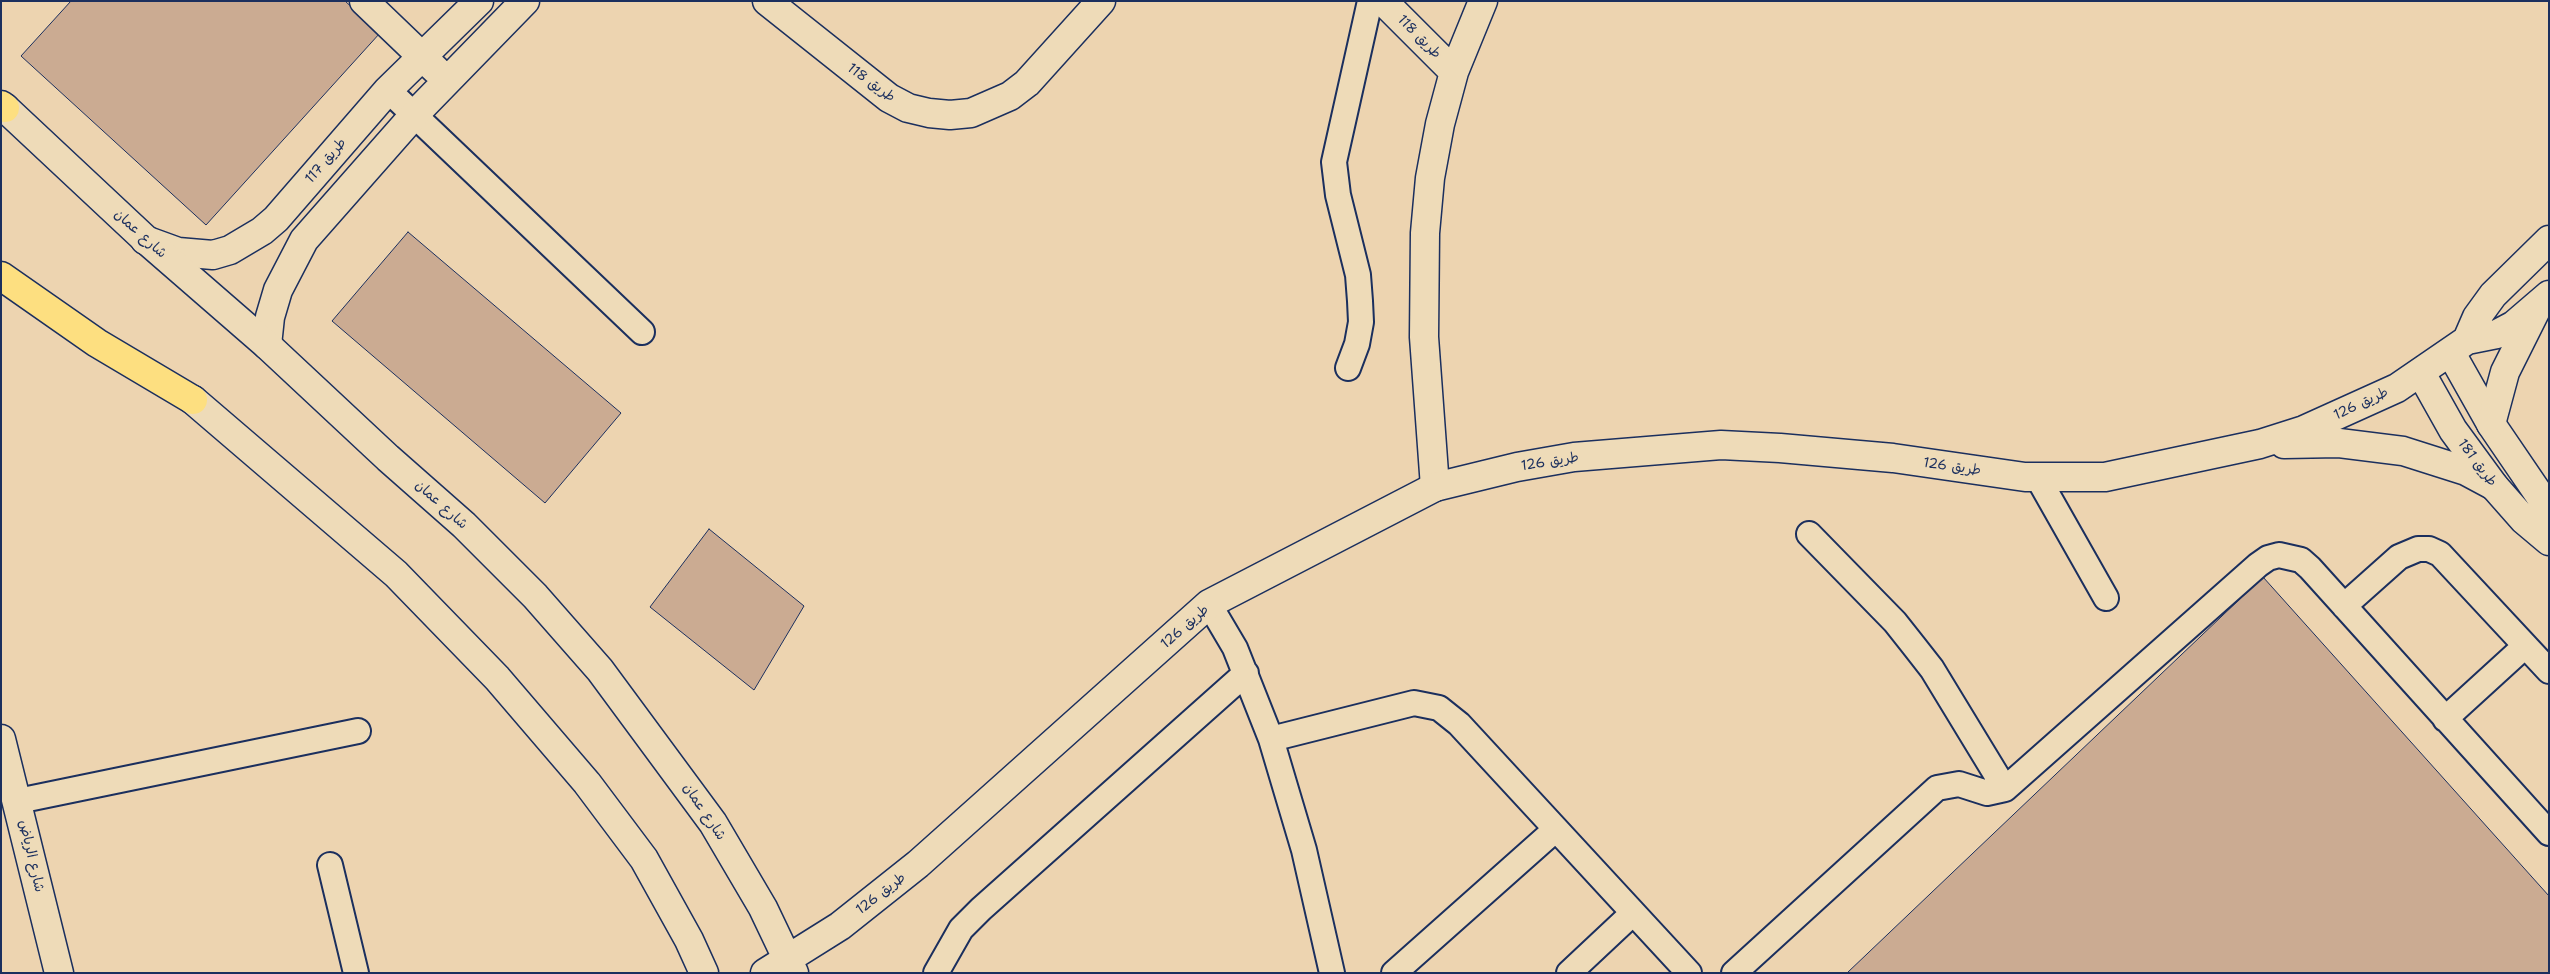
<!DOCTYPE html>
<html>
<head>
<meta charset="utf-8">
<style>
  body { margin:0 }
  #map { position:relative; width:2550px; height:974px; overflow:hidden; background:#edd4b0; font-family:"Shantell Sans",sans-serif }
  canvas { display:block }
  .frame { position:absolute; inset:0; border:2px solid #1b2f5e; pointer-events:none }
</style>
</head>
<body>
<div id="map">
<canvas width="2550" height="974"></canvas>
<div class="frame"></div>
</div>
<script>
const ctx = document.querySelector('canvas').getContext('2d');
ctx.lineJoin = 'round';
function fill(path, color) {
  ctx.fillStyle = color;
  ctx.fill(path, 'evenodd');
}
function toPath(rows) {
  const path = new Path2D();
  for (const r of rows) {
    path.moveTo(r[0], r[1]);
    for (let i = 2; i < r.length; i += 2) path.lineTo(r[i], r[i + 1]);
  }
  return path;
}
function stroke(path, color, width, dash) {
  ctx.strokeStyle = color;
  ctx.lineWidth = width;
  ctx.lineCap = dash ? 'butt' : 'round';
  ctx.setLineDash(dash || []);
  ctx.stroke(path);
}
function label(font, color, halo, rows, align = 'center') {
  ctx.font = font + ' "Shantell Sans","Playpen Sans Arabic",sans-serif';
  ctx.lineWidth = 4.5;
  ctx.setLineDash([]);
  ctx.textBaseline = 'middle';
  ctx.strokeStyle = halo;
  ctx.fillStyle = color;
  for (const [text, x, y, turn = 0] of rows) {
    ctx.save();
    ctx.translate(x, y);
    ctx.rotate((+turn || 0) * Math.PI / 180);
    ctx.textAlign = isNaN(turn) ? turn : align;
    if (halo) ctx.strokeText(text, 0, 0);
    ctx.fillText(text, 0, 0);
    ctx.restore();
  }
}
const building = toPath([
  [71,1,345,1,380,33,206,225,21,56,71,1],
  [408,232,621,413,545,503,332,321,408,232],
  [709,529,804,606,754,690,650,607,709,529],
  [2263,577,2549,896,2549,973,1847,973,2263,577]
]);
fill(building, '#cbab92');
stroke(building, '#1b2f5e', 1);
const service = toPath([
  [388,90,642,332],
  [1348,368,1357,344,1361,322,1360,301,1358,275,1338,195,1334,162,1370,1],
  [2038,478,2106,598],
  [1809,534,1895,622,1914,646,1932,669,2005,789],
  [1209,604,1235,648,1271,739,1304,850,1332,973],
  [2344,606,2399,557,2418,549,2429,549,2440,554,2549,671],
  [2445,719,2525,646],
  [1271,739,1414,703,1439,708,1459,724,1689,973],
  [18,801,358,731],
  [330,865,356,973],
  [936,973,961,929,981,909,1246,673],
  [1394,973,1556,829],
  [1569,973,1633,913],
  [1734,973,1937,788,1959,784,1987,793,2005,789,2258,565,2268,558,2279,555,2301,560,2310,568,2549,833]
]);
const minor = toPath([
  [364,1,436,70],
  [767,1,889,98,908,108,929,113,950,115,971,113,1010,96,1027,83,1101,1],
  [1383,1,1454,72],
  [145,240,178,252,213,255,230,250,262,231,276,219,388,90,479,1],
  [267,345,270,317,278,290,304,240,415,114,525,1],
  [2451,353,2491,424,2549,509],
  [2421,373,2453,430,2494,486,2524,520,2549,541],
  [1435,487,1424,337,1425,233,1430,178,1440,124,1454,72,1483,1],
  [1,739,59,973]
]);
const tertiary = toPath([
  [5,108,145,239,267,345,388,458,464,525,535,596,600,670,713,823,763,908,794,973],
  [2467,340,2477,317,2493,295,2549,240],
  [193,400,396,574,497,678,587,783,644,859,689,940,704,973],
  [2491,424,2505,372,2536,310],
  [2284,444,2339,443,2403,451,2466,471,2494,486],
  [765,973,840,926,918,864,1209,604,1435,487,1517,467,1574,457,1721,445,1780,448,1893,458,2025,477,2105,477,2260,444,2304,430,2397,388,2467,340,2497,334,2514,325,2549,295]
]);
const primary = toPath([
  [1,105,5,108],
  [1,276,97,343,193,400]
]);
stroke(service, '#1b2f5e', 28);
stroke(minor, '#1b2f5e', 31);
stroke(tertiary, '#1b2f5e', 31);
stroke(primary, '#1b2f5e', 31);
stroke(service, '#eedbb8', 24);
stroke(minor, '#eedbb8', 28);
stroke(tertiary, '#eedbb8', 28);
stroke(primary, '#fddf80', 28);
label('14px', '#1b2f5e', '#eedbb8', [
  ["طريق 118",1419,37,45],
  ["طريق 118",871,83,36],
  ["طريق 117",326,161,-49],
  ["شارع عمان",140,234,42],
  ["طريق 126",2361,404,-25],
  ["طريق 126",1550,462,-9],
  ["طريق 181",2477,463,53],
  ["طريق 126",1952,467,8],
  ["شارع عمان",441,505,42],
  ["طريق 126",1185,627,-41],
  ["شارع عمان",704,812,56],
  ["شارع الرياض",31,856,77],
  ["طريق 126",881,894,-38]
]);
</script>
</body>
</html>
